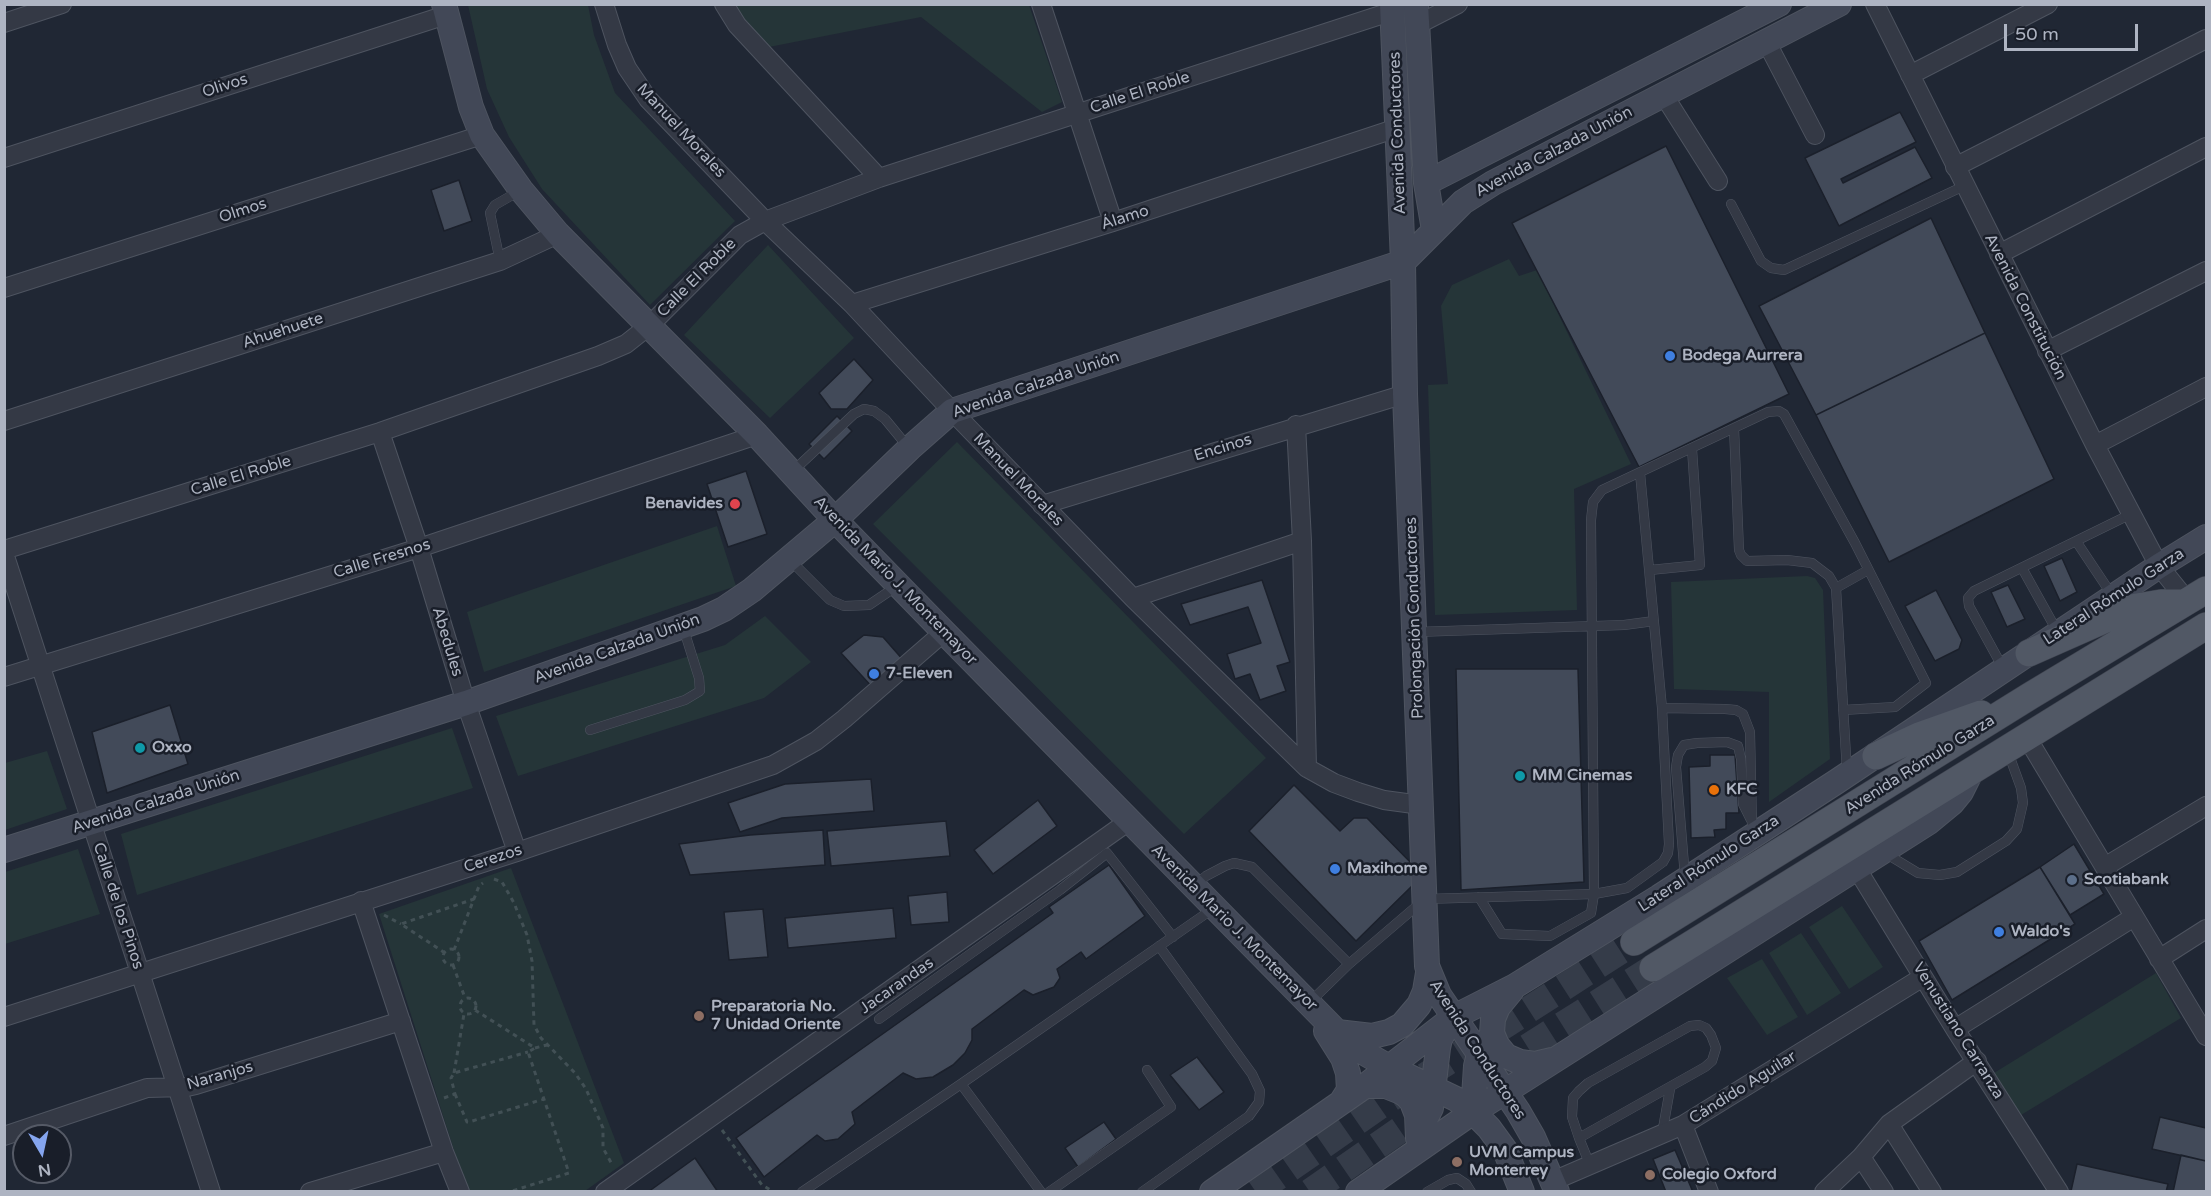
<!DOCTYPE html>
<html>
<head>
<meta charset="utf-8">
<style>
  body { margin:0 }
  #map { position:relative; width:2211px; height:1196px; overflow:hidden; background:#202734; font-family:"Varela Round",sans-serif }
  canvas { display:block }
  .frame { position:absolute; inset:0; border:6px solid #aeb4c2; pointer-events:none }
  .north { position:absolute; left:12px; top:1124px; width:60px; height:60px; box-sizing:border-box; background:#191e29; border:2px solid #555a66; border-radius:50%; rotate:171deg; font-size:16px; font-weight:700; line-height:24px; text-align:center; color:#aeb4c2 }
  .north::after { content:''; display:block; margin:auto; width:21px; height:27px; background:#85a5ef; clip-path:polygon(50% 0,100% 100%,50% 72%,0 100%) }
  .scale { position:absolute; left:2004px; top:24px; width:134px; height:27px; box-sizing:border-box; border:3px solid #aeb4c2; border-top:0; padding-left:8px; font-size:18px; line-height:21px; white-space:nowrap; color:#aeb4c2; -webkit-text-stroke:4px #191e29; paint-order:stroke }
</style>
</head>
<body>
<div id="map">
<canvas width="2211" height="1196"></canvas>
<div class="frame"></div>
<div class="north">N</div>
<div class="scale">50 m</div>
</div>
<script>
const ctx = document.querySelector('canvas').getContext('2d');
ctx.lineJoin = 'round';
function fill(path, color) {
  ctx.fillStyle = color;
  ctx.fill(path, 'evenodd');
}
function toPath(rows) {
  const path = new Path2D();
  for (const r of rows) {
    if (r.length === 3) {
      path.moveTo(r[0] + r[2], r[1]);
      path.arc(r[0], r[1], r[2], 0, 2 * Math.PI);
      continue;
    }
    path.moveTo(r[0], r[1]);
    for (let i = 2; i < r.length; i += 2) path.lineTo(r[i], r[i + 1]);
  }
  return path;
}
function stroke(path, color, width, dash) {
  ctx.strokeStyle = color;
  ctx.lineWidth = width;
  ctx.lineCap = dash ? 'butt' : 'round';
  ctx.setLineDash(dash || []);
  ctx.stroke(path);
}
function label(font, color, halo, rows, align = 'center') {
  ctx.font = font + ' "Varela Round",sans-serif';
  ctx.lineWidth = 5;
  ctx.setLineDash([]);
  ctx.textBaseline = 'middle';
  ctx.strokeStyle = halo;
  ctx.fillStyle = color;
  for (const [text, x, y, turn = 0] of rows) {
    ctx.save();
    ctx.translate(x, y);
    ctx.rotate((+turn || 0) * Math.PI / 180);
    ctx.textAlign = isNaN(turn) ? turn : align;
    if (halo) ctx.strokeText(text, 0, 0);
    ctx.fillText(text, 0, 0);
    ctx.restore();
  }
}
fill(toPath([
  [468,5,588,5,594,35,615,93,735,221,650,305,542,189,509,137,487,89],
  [733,5,1029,5,1062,102,1042,112,921,17,769,47,740,21],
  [768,245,854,338,770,418,684,335],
  [1509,259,1519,276,1537,270,1631,464,1574,489,1577,610,1435,615,1428,385,1448,384,1441,306,1452,285],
  [957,442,1266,758,1184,834,873,524],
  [717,526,736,586,484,672,467,612],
  [1807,576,1815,578,1823,590,1830,759,1769,802,1769,692,1674,689,1671,582],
  [765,616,811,662,764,698,518,776,496,716,725,645],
  [452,728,473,788,137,895,121,834],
  [47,751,67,809,5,830,5,763],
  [78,849,100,914,5,944,5,872],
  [511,868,624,1163,585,1191,467,1191,379,914],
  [1842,906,1883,967,1849,989,1809,927],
  [1801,933,1841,993,1807,1015,1769,953],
  [1762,959,1798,1017,1767,1035,1727,978],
  [2156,973,2181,1018,2021,1115,1994,1073]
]), '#253538');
const building = toPath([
  [1900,112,1916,142,1841,179,1843,183,1915,147,1932,178,1839,226,1805,158,1900,112],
  [1666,146,1789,394,1639,467,1512,223,1666,146],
  [459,180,472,221,444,231,431,190,459,180],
  [1931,218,1985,333,1816,415,1759,306,1931,218],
  [1985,333,2054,479,1889,562,1816,415,1985,333],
  [854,359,873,380,847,409,831,409,819,393,854,359],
  [837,416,852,431,824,459,809,444,837,416],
  [746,471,767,534,728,547,707,484,746,471],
  [2062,558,2077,592,2060,601,2044,566,2062,558],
  [1262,580,1290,662,1277,666,1286,691,1260,700,1250,674,1235,679,1227,654,1261,643,1248,607,1190,625,1181,604,1262,580],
  [2008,585,2025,619,2007,627,1991,592,2008,585],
  [1936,590,1962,640,1959,649,1935,661,1905,606,1936,590],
  [864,635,883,637,904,661,873,688,841,653,864,635],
  [1456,669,1578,669,1584,882,1461,890,1456,669],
  [170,705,188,764,107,793,92,732,170,705],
  [1710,755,1735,755,1739,813,1726,813,1726,829,1714,830,1715,837,1691,838,1689,767,1710,766,1710,755],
  [871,779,874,811,782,818,740,832,728,803,785,784,871,779],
  [1294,785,1340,831,1354,818,1367,818,1415,867,1414,884,1356,941,1249,831,1294,785],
  [1038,800,1057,826,993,874,974,850,1038,800],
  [946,821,950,856,831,866,827,831,946,821],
  [823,830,825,865,690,875,679,844,750,835,823,830],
  [2074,844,2104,894,2070,915,2040,867,2074,844],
  [1109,865,1145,916,1086,959,1081,952,1057,969,1060,978,1054,987,1033,995,1024,990,972,1029,972,1040,965,1053,953,1065,933,1077,916,1079,903,1073,852,1112,855,1124,838,1139,825,1141,817,1135,764,1177,736,1138,1053,913,1049,907,1109,865],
  [2040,867,2075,924,1952,1000,1919,941,2040,867],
  [947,892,949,922,911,925,908,896,947,892],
  [893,908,896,938,788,948,785,918,893,908],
  [763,909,768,957,729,960,724,912,763,909],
  [1197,1057,1224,1092,1199,1110,1170,1075,1197,1057],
  [2160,1117,2206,1128,2206,1161,2152,1149,2160,1117],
  [1104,1122,1116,1139,1078,1167,1065,1148,1104,1122],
  [1675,1150,1693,1192,1666,1192,1653,1159,1675,1150],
  [2181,1155,2206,1161,2206,1192,2173,1192,2181,1155],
  [695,1158,718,1192,648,1192,695,1158],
  [2077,1164,2168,1184,2166,1192,2071,1191,2077,1164]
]);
fill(building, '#424a59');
stroke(building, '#1b202b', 1.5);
stroke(toPath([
  [1493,1069,1653,968],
  [1256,1192,1385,1102,1634,942],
  [1310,1192,1435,1106]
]), '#353c49', 27, [27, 14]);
const lane = toPath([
  [1731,204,1761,261,1771,268,1784,270,1964,186],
  [500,261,490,213,495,205,521,190],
  [1734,428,1739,550,1741,555,1747,561,1787,560,1812,563,1829,576,1836,588,1847,772],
  [792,472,854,414,864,409,874,411,885,419,908,447],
  [1640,473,1662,708],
  [2076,541,2112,595],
  [789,559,830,600,844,606,869,605,897,586],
  [2022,568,2057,631],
  [1650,570,1700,565,1692,449],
  [1836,588,1868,570],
  [1416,632,1624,625,1654,621],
  [2003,668,1969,606,1968,598,1974,591,2131,514],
  [590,730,685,700,700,691,699,678,683,627],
  [1885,853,1918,873,1940,875,1957,872,2006,841,2017,829,2023,803,2021,788,2008,752],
  [1685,877,1676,767,1678,755,1684,745,1697,743,1727,742,1738,746,1741,759,1743,804,1751,820],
  [1195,885,1206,876,1225,866,1234,863,1252,867,1349,964],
  [1479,897,1502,934,1550,936,1591,913,1594,894,1627,888,1663,862,1668,853,1669,844,1662,708,1725,709,1736,710,1743,714,1750,732,1752,823,1757,831],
  [1310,1002,1349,964,1425,899,1594,894,1591,520,1593,502,1602,490,1768,412,1779,411,1784,414,1855,543,1926,683,1895,707,1843,710],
  [879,1019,1060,890,1107,853,1173,937],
  [961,1084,1041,1192],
  [1662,1134,1670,1089],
  [1579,1138,1705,1067,1712,1061,1716,1048,1711,1035,1706,1028,1699,1025,1690,1026,1588,1083,1579,1091,1573,1098,1572,1117,1579,1138,1590,1165],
  [802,1192,961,1084,1214,908],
  [1049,1192,1171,1107,1147,1070],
  [1142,1192,1249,1116,1259,1102,1260,1091,1252,1074,1159,946],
  [1427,1192,1448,1180,1457,1178,1466,1184,1471,1192]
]);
const street = toPath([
  [604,4,617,45,627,68,648,99,765,221,852,304,952,411,1133,598,1307,768,1334,783,1358,792,1384,800,1421,805],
  [724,4,737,25,879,178],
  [1041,4,1113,222],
  [1875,4,2095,445,2159,566,2188,602],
  [4,23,62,4],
  [1417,25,1458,4],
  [1766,41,1815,135],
  [1910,75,2048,4],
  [1663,94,1718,181],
  [4,158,446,15],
  [1955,167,2206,39],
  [1999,254,2206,147],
  [4,288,482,135],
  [852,304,1113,222,1397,128],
  [2047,351,2206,271],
  [4,421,500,261,558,234],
  [1296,425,1302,541,1307,768],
  [380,432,419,548,466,703,517,852],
  [2095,445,2206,387],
  [1042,505,1405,394],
  [4,550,380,432,598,356,626,344,650,325,740,235,765,221,879,178,1393,11],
  [4,553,211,1192],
  [1133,598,1302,541],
  [4,677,419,548,757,435],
  [2026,736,2206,1036],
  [2106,866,2206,806],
  [1857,869,1955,1029,2059,1192],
  [361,901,444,1152,460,1192],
  [2159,959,2206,929],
  [4,1017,517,852,773,765,816,741,844,719,944,632],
  [1955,1029,2134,917],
  [1889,1124,1932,1192],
  [1683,1125,1709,1192],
  [4,1136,147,1088,187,1087,196,1085,401,1021],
  [1861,1157,1884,1192],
  [1553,1181,1683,1125,1923,977],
  [310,1192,444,1152],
  [605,1192,1129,821],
  [1824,1192,1861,1157,1889,1124,1977,1061]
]);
const secondary = toPath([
  [444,4,471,107,482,135,521,190,558,234,757,435,835,520,944,632,1337,1032,1361,1051,1389,1067,1456,1099,1473,1112,1489,1128,1505,1150,1522,1192],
  [1392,4,1403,262,1405,394,1427,966,1439,995,1518,1111,1533,1137,1557,1192],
  [1416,4,1426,183,1434,230],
  [1426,183,1779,4],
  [4,850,466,703,703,619,724,609,752,590,835,520,910,448,952,411,1403,262,1463,202,1493,183,1839,4],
  [1512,990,1498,1007,1493,1019,1492,1033,1497,1045,1506,1056,1520,1062,1535,1064,1552,1060],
  [1326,1031,1343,1058,1348,1073,1349,1090,1342,1101],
  [1337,1032,1372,1036,1389,1032,1402,1025,1419,1005,1425,991,1428,973],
  [1365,1086,1386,1086,1401,1092,1407,1096,1412,1102,1417,1115,1418,1138],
  [1473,1112,1476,1066,1482,1043],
  [1418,1133,1431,1108,1438,1048,1440,1039,1450,1022],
  [1212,1192,1365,1086,1454,1017,1515,986,1659,897,1836,782,2159,566,2206,537],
  [1358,1192,1473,1112,1929,822,1952,803,1961,792,1970,774]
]);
const primary = toPath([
  [2029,653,2131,608,2161,603,2181,603],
  [1876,756,1919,736,1981,714],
  [1634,942,2030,696,2206,590],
  [1653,968,2206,626]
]);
stroke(lane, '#4e5460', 10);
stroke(street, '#4e5460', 20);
stroke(secondary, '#4e5460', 26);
stroke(primary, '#3d424e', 28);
stroke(toPath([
  [494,879,502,882,514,903,527,935,532,961,534,1025,541,1038,575,1073,586,1089,603,1128,603,1148,613,1166],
  [384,915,401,924],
  [451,957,8],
  [454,950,479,886,483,883],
  [445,953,401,924,474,899],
  [453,965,465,998],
  [468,1006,8],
  [475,1010,535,1048,528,1052,569,1173,509,1192],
  [535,1048,547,1045],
  [454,1073,464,1014],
  [455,1094,467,1122,469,1122,544,1099],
  [444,1098,455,1094,451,1078,454,1073,528,1052],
  [722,1130,762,1185,774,1192]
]), '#425055', 3, [4.5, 4.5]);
stroke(lane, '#343945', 9);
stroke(street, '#343945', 18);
stroke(secondary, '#424857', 24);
stroke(primary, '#515865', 27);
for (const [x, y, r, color] of [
  [1670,356,6,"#3f7fe0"],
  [735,504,6,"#e0444e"],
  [874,674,6,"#3f7fe0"],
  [140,748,6,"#0f9aa8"],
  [1520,776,6,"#0f9aa8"],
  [1714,790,6,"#e8710a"],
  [1335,869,6,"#3f7fe0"],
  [2072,880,6,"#5c6f8a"],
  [1999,932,6,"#3f7fe0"],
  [699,1016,6,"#8d6e63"],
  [1457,1162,6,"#8d6e63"],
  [1650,1175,6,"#8d6e63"]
]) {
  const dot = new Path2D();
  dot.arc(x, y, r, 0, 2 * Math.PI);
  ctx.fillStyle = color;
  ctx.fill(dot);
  stroke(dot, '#191e29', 2);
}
label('16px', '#aeb4c2', '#191e29', [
  ["Olivos",225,86,-18],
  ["Calle El Roble",1140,93,-18],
  ["Manuel Morales",681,131,47],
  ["Avenida Conductores",1398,133,-92],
  ["Avenida Calzada Unión",1554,152,-28],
  ["Olmos",243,211,-18],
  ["Álamo",1125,218,-18],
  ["Calle El Roble",697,278,-45],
  ["Avenida Constitución",2025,307,63],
  ["Ahuehuete",283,331,-18],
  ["Avenida Calzada Unión",1036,385,-19],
  ["Encinos",1223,448,-17],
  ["Calle El Roble",241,476,-17],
  ["Manuel Morales",1018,480,46],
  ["Calle Fresnos",382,559,-17],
  ["Avenida Mario J. Montemayor",895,581,46],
  ["Lateral Rómulo Garza",2114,597,-33],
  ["Prolongación Conductores",1415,618,-92],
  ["Abedules",447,642,73],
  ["Avenida Calzada Unión",617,649,-20],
  ["Avenida Rómulo Garza",1920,765,-32],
  ["Avenida Calzada Unión",156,802,-18],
  ["Cerezos",493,859,-18],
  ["Lateral Rómulo Garza",1709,864,-33],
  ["Calle de los Pinos",118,906,72],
  ["Avenida Mario J. Montemayor",1234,928,45],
  ["Jacarandas",897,986,-35],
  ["Venustiano Carranza",1958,1031,58],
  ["Avenida Conductores",1477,1050,57],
  ["Naranjos",220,1076,-16],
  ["Cándido Aguilar",1743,1088,-32]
]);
label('bold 16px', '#aeb4c2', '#191e29', [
  ["Bodega Aurrera",1682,356],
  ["Benavides",723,504,"right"],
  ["7-Eleven",886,674],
  ["Oxxo",152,748],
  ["MM Cinemas",1532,776],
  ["KFC",1726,790],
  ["Maxihome",1347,869],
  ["Scotiabank",2084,880],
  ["Waldo's",2011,932],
  ["Preparatoria No.",711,1007],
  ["7 Unidad Oriente",711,1025],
  ["UVM Campus",1469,1153],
  ["Monterrey",1469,1171],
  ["Colegio Oxford",1662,1175]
], 'left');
</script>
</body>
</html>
